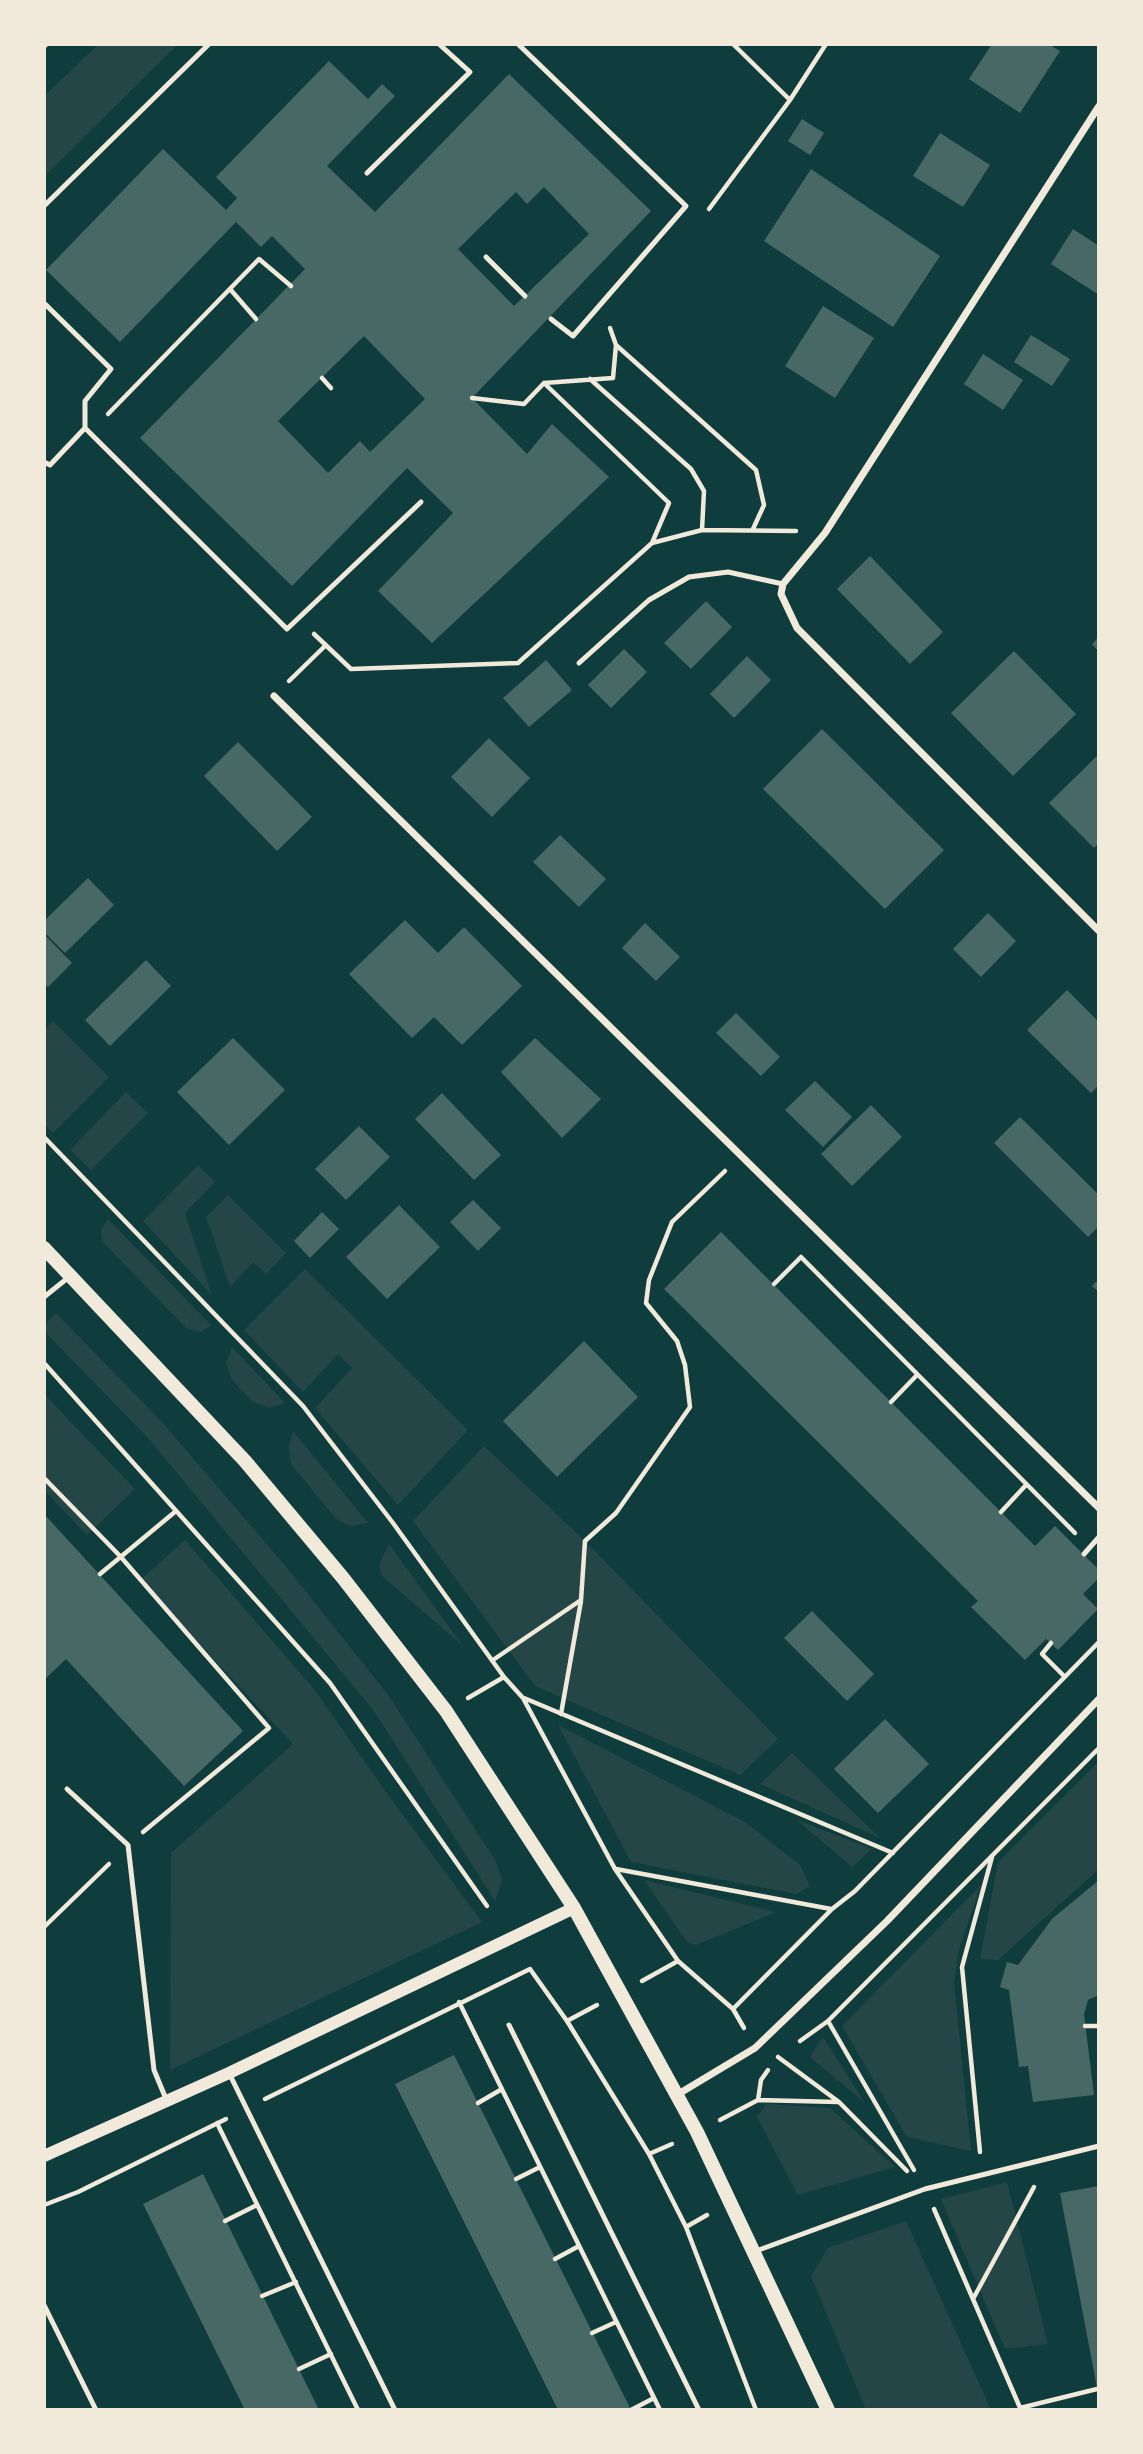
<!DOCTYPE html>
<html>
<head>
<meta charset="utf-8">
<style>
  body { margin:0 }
  #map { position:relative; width:1143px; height:2454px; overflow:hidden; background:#0f3d3e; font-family:"PT Sans Narrow",sans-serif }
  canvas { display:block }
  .frame { position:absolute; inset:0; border:46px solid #f1e9da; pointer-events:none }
</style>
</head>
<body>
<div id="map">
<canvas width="1143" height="2454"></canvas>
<div class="frame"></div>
</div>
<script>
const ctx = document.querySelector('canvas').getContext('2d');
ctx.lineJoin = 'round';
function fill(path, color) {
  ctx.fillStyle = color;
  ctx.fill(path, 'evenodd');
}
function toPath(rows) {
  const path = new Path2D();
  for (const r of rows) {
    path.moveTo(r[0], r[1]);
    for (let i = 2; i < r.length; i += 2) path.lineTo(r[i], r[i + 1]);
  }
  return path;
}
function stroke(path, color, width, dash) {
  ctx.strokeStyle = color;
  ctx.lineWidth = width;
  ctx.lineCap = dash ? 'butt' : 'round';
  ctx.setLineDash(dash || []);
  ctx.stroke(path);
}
fill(toPath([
  [99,44,178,44,44,177,44,96],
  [53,1021,109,1077,53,1133,44,1124,44,1031],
  [126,1092,148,1113,91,1170,70,1150],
  [198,1165,215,1182,185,1213,212,1295,143,1221],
  [228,1195,286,1253,266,1274,253,1262,230,1287,206,1217],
  [108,1219,211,1325,201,1332,187,1329,102,1241,101,1230],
  [305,1269,468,1430,398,1505,315,1408,352,1368,338,1354,303,1392,244,1330],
  [56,1313,162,1422,288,1569,389,1696,495,1860,502,1880,495,1901,374,1711,148,1438,44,1331,44,1325],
  [232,1347,285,1403,269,1408,253,1402,232,1380,226,1363],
  [44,1394,135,1489,87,1535,44,1490],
  [293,1431,368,1523,350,1526,336,1519,291,1464,289,1446],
  [484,1446,585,1541,778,1739,740,1775,535,1686,413,1521],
  [185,1540,315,1690,383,1788,482,1922,170,2070,171,1853,293,1744,140,1580],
  [389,1544,463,1646,382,1576,379,1565],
  [558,1725,745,1822,800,1865,810,1886,796,1894,631,1862],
  [792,1753,880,1838,760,1784],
  [1099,1761,1099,1869,998,1960,980,1959,998,1862],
  [797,1820,872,1849,852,1867],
  [644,1880,776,1912,696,1945,687,1942],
  [981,1885,959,1949,954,1983,971,2151,907,2137,842,2026],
  [823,2037,865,2103,810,2057],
  [766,2104,830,2108,895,2167,798,2195,757,2117],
  [1007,2182,1048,2344,1005,2349,941,2199],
  [906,2221,991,2410,866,2410,811,2276,828,2248]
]), '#244646');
fill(toPath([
  [992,44,1048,44,1060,51,1020,113,969,79],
  [329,61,368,99,382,84,395,96,327,166,375,212,509,74,651,211,472,398,527,454,552,424,609,477,432,643,378,591,453,513,407,468,292,586,140,438,305,269,272,236,261,247,236,222,120,342,46,270,163,149,226,210,237,198,216,177],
  [544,187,589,234,514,306,458,249,516,192,527,204],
  [364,336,425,399,370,452,360,441,328,473,278,421],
  [802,119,824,133,810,155,788,141],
  [940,133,990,165,963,207,913,176],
  [811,169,940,256,893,327,764,241],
  [1073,229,1099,246,1099,295,1051,264],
  [823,306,874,338,835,398,785,366],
  [1031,335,1070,359,1052,386,1014,362],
  [983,354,1023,380,1003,410,964,384],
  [870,556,943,632,910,664,837,589],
  [706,601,732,627,691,669,664,643],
  [1099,637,1099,652,1092,644],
  [624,649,647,672,611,708,588,685],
  [1014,651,1076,714,1013,776,951,713],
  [747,656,771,680,734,718,710,694],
  [546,660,572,690,529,727,503,698],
  [822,729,944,850,885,909,763,789],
  [489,738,530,778,492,817,451,777],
  [238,742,312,817,277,851,204,776],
  [1099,754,1099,843,1094,848,1049,803],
  [560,835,606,879,579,907,533,862],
  [88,878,114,905,65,953,44,932,44,921],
  [988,913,1016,941,981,977,953,949],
  [405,920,438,953,464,927,522,986,462,1045,434,1017,412,1038,349,974],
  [645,923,680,957,656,981,622,948],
  [44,934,72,963,48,987,44,983],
  [146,960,171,986,110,1046,85,1020],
  [1067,990,1099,1022,1099,1085,1091,1093,1027,1030],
  [736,1013,780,1057,761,1076,716,1033],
  [233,1038,285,1090,229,1145,177,1092],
  [535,1038,601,1099,562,1138,501,1072],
  [815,1081,852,1117,823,1147,785,1110],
  [442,1093,501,1155,474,1180,415,1119],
  [871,1105,902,1137,852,1186,821,1154],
  [1020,1117,1099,1195,1099,1226,1088,1237,994,1143],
  [359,1126,390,1157,346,1200,315,1169],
  [473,1200,501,1228,478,1251,450,1222],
  [399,1205,440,1247,387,1299,346,1257],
  [322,1212,339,1229,310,1258,294,1241],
  [721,1232,1035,1546,1055,1526,1099,1570,1099,1578,1083,1594,1098,1609,1058,1650,1046,1639,1025,1660,971,1607,978,1601,664,1289],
  [1099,1279,1099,1292,1092,1286],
  [584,1341,638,1397,557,1477,503,1421],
  [44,1514,243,1731,184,1786,66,1659,44,1680],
  [812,1611,874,1674,847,1701,784,1638],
  [885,1719,929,1764,878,1813,834,1769],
  [1099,1880,1099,1995,1088,2000,1084,2014,1094,2095,1033,2102,1028,2066,1019,2067,1009,1990,1000,1987,1007,1962,1018,1965,1052,1919],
  [454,2055,631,2410,558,2410,395,2084],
  [203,2174,319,2410,245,2410,143,2204],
  [1099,2186,1099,2393,1098,2393,1060,2193]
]), '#486865');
stroke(toPath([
  [733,44,790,100],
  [709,209,790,100,826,44],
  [230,289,256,319],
  [610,328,616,345,756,470,764,505,753,529],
  [322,378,331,388],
  [590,379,691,469,704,491,702,530],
  [472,398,524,404,544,383,613,378,616,345],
  [108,414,259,259,291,286],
  [652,543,702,530,796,531],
  [314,634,351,669,518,663,652,543,669,503,544,383],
  [289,681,326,645],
  [44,1137,303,1406,393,1523,504,1677,523,1698,615,1869,678,1961,733,2009,744,2028],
  [774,1284,801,1257,1075,1533],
  [44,1363,330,1683,487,1906],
  [891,1402,917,1375],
  [44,1478,120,1556,269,1728,143,1832],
  [1001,1512,1026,1485],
  [100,1574,176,1511],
  [1051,1643,1042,1654,1065,1677],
  [493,1660,581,1600,585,1541,616,1513,690,1407,685,1365,677,1341,646,1303,649,1280,672,1222,725,1171],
  [468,1698,504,1677],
  [524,1698,893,1853],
  [561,1714,581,1601],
  [616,1869,831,1909],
  [44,1927,109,1864],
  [642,1981,678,1961],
  [459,2002,660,2410],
  [733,2009,832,1909,855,1891,1099,1642],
  [567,2021,597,2005],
  [828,2021,914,2170],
  [1085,2026,1099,2026],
  [800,2041,828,2021,1099,1748],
  [778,2057,839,2102,907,2171],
  [265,2099,530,1969,567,2021,649,2154,686,2227,756,2410],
  [758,2100,838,2102],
  [478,2103,502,2089],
  [720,2120,758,2100,761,2080,768,2070],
  [217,2123,358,2410],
  [980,2152,962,1967,992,1857],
  [649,2154,672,2144],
  [516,2179,540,2167],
  [44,2205,78,2192,226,2119],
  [934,2209,1021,2410],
  [225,2221,257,2205],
  [686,2227,707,2215],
  [555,2259,579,2246],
  [262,2296,296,2282],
  [973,2299,1034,2187],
  [592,2333,616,2322],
  [299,2369,331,2354],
  [1020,2408,1097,2389],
  [631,2410,654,2398]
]), '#f1e9da', 4.5);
stroke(toPath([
  [518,44,686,206,573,336,551,319],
  [367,173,470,72,439,44],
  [44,206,209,44],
  [486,257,525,296],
  [44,303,111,369,85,401,85,428,287,629,421,502],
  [44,462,50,465,85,428],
  [579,663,649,600,689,577,728,572,783,584],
  [44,1297,69,1277],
  [1084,1554,1099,1537],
  [67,1789,128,1845,154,2070,166,2099],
  [509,2025,699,2410],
  [229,2073,395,2410],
  [756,2251,925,2189,1099,2146],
  [44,2305,96,2410]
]), '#f1e9da', 5);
stroke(toPath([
  [44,45,45,44],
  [1099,106,825,533,783,584,781,594,797,628,1099,931],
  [274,696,1099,1508],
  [675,2096,755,2048,887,1921,1099,1699]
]), '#f1e9da', 7);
stroke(toPath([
  [44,2156,229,2073,574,1908]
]), '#f1e9da', 12);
stroke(toPath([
  [44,1248,245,1461,343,1578,446,1711,574,1908,697,2132,828,2410]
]), '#f1e9da', 14);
</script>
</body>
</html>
